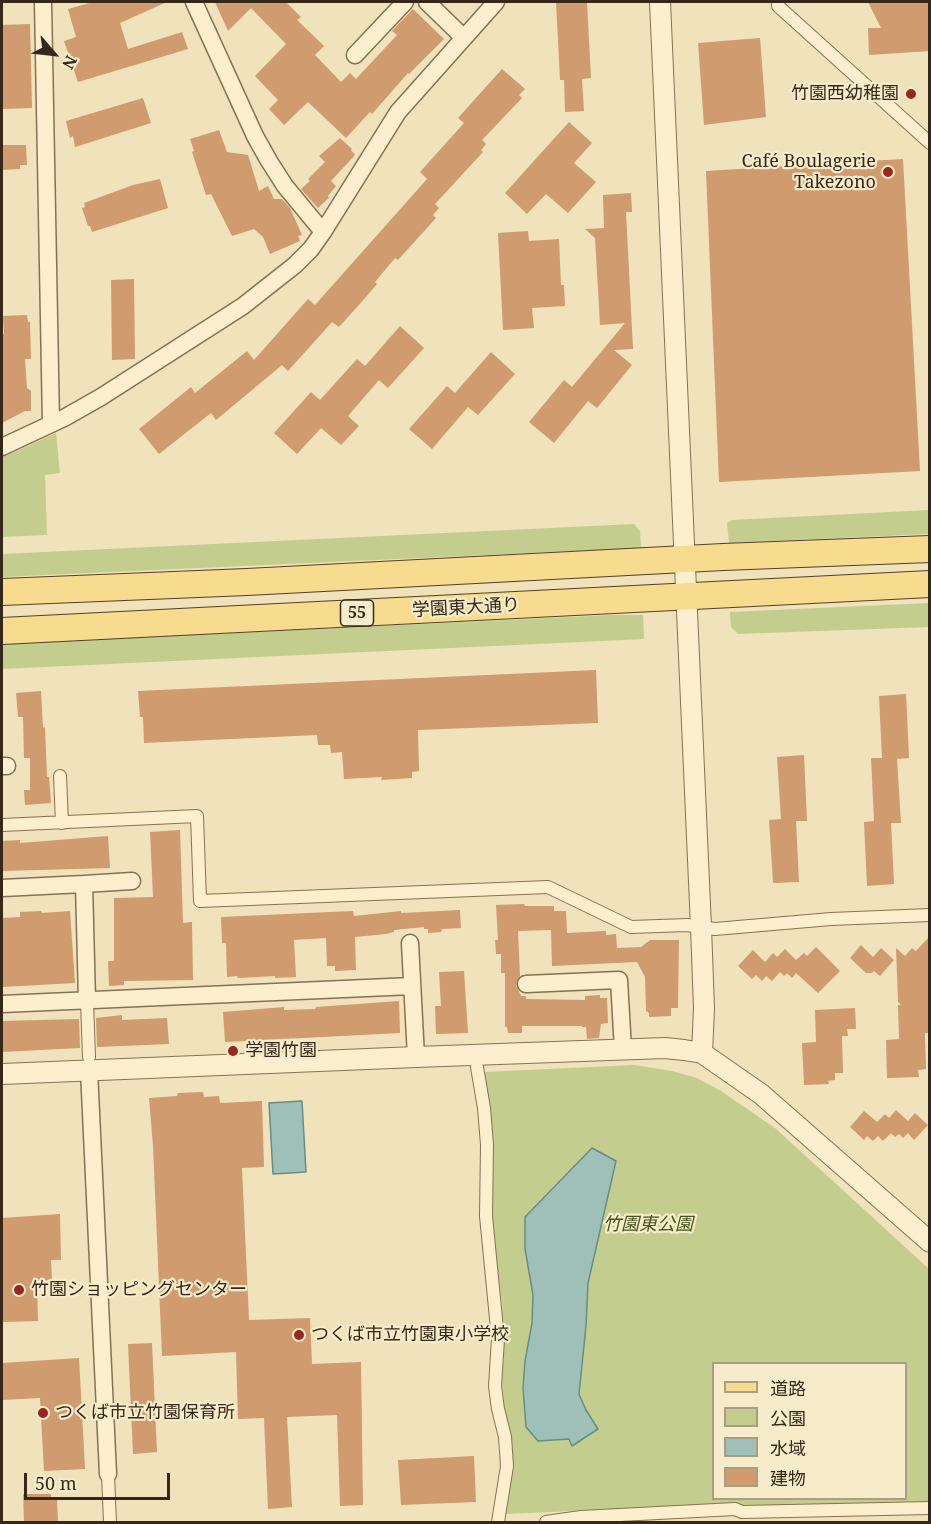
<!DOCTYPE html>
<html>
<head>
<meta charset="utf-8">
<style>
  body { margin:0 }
  #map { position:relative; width:931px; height:1524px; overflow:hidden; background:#f0e2ba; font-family:"Noto Serif","Noto Sans JP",serif }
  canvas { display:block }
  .frame { position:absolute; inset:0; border:3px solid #35281a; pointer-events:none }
  .legend { position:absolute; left:712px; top:1362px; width:195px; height:138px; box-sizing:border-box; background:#f7ecca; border:2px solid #a99e84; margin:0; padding:8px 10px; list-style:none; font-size:18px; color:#35281a }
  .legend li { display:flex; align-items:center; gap:12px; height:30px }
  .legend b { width:30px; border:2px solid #a99e84 }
  .north { position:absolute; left:24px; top:24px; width:60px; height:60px; -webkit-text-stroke:4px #f7ecca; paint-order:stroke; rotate:118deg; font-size:16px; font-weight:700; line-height:24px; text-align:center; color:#35281a }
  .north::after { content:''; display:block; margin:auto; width:21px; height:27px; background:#35281a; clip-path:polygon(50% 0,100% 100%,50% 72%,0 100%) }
  .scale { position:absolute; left:24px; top:1473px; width:146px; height:27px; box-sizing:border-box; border:3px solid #35281a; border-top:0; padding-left:8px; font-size:18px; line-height:21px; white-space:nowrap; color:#35281a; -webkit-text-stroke:4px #f7ecca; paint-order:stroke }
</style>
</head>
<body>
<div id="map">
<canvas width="931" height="1524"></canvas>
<div class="frame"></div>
<ul class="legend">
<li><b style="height:8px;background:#f7db8e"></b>道路</li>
<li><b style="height:16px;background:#c3ce8e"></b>公園</li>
<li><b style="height:16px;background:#9fc0b8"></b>水域</li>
<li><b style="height:16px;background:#d09b6e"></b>建物</li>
</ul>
<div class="north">N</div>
<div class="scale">50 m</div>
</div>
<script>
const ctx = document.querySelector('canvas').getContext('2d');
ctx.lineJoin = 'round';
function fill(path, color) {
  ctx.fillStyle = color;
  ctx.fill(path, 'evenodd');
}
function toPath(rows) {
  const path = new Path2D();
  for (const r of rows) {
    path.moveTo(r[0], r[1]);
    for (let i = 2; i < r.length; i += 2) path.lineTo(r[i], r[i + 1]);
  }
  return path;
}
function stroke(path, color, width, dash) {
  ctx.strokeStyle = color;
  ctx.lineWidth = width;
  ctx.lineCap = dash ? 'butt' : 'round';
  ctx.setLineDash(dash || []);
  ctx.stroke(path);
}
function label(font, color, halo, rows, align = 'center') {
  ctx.font = font + ' "Noto Serif","Noto Sans JP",serif';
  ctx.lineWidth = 4.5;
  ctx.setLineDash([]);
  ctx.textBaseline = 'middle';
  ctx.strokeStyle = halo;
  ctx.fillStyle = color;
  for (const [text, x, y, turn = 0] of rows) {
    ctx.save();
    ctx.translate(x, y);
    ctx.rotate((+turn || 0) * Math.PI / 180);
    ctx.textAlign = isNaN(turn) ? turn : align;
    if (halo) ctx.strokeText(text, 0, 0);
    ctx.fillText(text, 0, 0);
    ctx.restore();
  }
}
fill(toPath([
  [56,433,60,473,45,475,47,535,2,537,2,456,15,452],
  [929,510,929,534,729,543,727,523,732,520],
  [634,524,640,531,641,548,2,577,2,554],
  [929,603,929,627,738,634,731,627,730,612],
  [611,615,643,615,644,639,2,669,2,644],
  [634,1065,672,1071,697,1078,721,1091,775,1128,929,1269,929,1504,743,1509,736,1504,505,1514,511,1481,512,1448,505,1411,502,1382,504,1345,502,1302,491,1218,492,1127,483,1072],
  [714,1364,906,1364,906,1498,714,1498]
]), '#c3ce8e');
const water = toPath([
  [302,1101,306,1172,273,1174,269,1103,302,1101],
  [592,1148,616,1161,588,1283,586,1326,579,1394,586,1410,598,1429,572,1446,569,1439,538,1441,526,1427,523,1388,525,1361,532,1323,533,1295,525,1249,525,1217,592,1148]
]);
fill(water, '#9fc0b8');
stroke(water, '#678d86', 1.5);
fill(toPath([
  [93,2,167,2,120,23,128,49,182,32,188,49,78,82,64,41,76,37,68,9],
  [215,2,286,2,301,17,297,20,324,46,315,55,341,82,350,73,356,79,397,35,392,31,413,9,444,39,409,74,408,73,372,114,370,112,346,138,308,102,284,125,269,109,278,100,255,76,286,44,251,8,228,31],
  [556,2,587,2,591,78,582,79,584,111,565,112,564,80,560,80],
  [868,2,930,2,930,51,869,55,868,28,881,28],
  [30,24,32,108,2,109,2,25],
  [760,38,766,117,704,125,698,43],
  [502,69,525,89,519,95,522,98,482,140,486,144,481,150,483,152,435,204,439,208,433,215,436,218,398,260,395,258,375,282,377,284,366,297,339,327,332,322,288,371,282,365,216,420,211,413,159,454,139,429,191,387,195,393,247,351,254,360,308,299,315,305,427,179,420,172,464,123,458,118],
  [143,98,151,123,75,147,73,136,70,138,66,121],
  [569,122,592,143,574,163,596,182,568,213,546,194,527,214,505,193],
  [219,130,227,152,248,155,259,191,268,186,274,199,282,199,290,208,302,235,298,236,300,241,270,254,263,237,254,229,232,236,211,194,206,195,192,152,194,151,190,139],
  [340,138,352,149,351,150,355,155,331,181,336,186,328,196,329,198,318,208,301,189,310,181,308,179,325,162,319,156],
  [2,145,26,145,27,165,20,165,20,169,2,170],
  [903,159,920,471,719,482,706,171],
  [160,179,168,208,92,232,90,226,88,226,82,208,85,207,84,203,133,185],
  [631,193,632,212,626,212,633,349,614,350,632,365,597,408,588,401,554,443,529,422,564,380,572,387,625,323,600,325,595,238,585,229,604,228,603,195],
  [528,231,529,241,559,239,561,285,564,285,565,306,532,308,534,328,503,330,498,233],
  [134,279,135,359,112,360,111,280],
  [27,315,28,322,30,322,31,359,25,359,27,388,31,391,31,411,25,411,2,423,2,334,4,334,3,316],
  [400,326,424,348,388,388,379,380,348,416,359,426,341,445,321,428,297,454,274,433,311,392,320,400,357,359,365,366],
  [491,352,515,374,478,415,468,407,432,449,409,429,447,386,455,393],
  [596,670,598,723,418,730,419,771,412,772,412,778,381,780,382,777,344,779,342,752,331,753,330,745,318,745,317,735,144,743,143,717,140,717,138,691],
  [41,691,43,728,45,727,47,777,49,777,51,803,25,805,24,790,30,790,30,758,24,758,23,717,18,717,16,693],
  [906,694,909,758,897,759,901,823,891,823,894,884,867,886,864,822,874,821,871,758,882,758,879,696],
  [804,755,807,821,796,821,799,882,773,883,769,820,781,819,777,757],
  [180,830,183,923,192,922,193,980,124,981,124,985,109,986,108,961,114,961,114,898,153,897,150,832],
  [108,836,110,868,2,871,2,841,20,840,20,843],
  [524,904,525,906,554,906,554,911,566,911,567,933,606,931,606,935,616,934,617,948,641,947,650,940,679,940,678,1008,671,1008,671,1016,649,1017,649,1013,646,1011,645,977,637,962,552,966,551,930,518,931,520,976,516,985,521,996,526,996,526,999,585,1000,585,996,600,995,600,998,607,998,608,1023,601,1024,599,1038,587,1039,586,1027,582,1027,582,1026,522,1026,522,1033,508,1033,507,1027,505,1027,505,973,501,973,501,954,496,954,495,940,498,940,496,905],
  [460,910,461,928,442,929,441,932,428,933,428,929,424,929,424,927,394,930,394,932,386,934,355,937,356,970,335,971,335,966,327,966,326,938,294,940,296,977,275,978,275,976,238,978,237,976,227,977,226,943,222,943,221,917,353,911,354,916,401,911,401,913],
  [41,911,42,913,70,911,75,983,2,987,2,918,20,917,20,912],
  [930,936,930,1033,925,1033,925,1037,926,1069,918,1070,919,1077,887,1078,886,1040,899,1039,898,1005,901,1005,898,1002,896,948,905,956,912,948,916,951],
  [861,945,873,957,881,948,894,960,880,976,874,971,872,973,866,973,850,958],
  [816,947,840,971,818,993,796,973,792,978,787,973,784,976,780,972,772,981,766,976,762,981,756,975,752,979,738,966,753,950,765,962,773,953,777,957,785,949,796,960,804,953,807,956],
  [464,971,468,1033,436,1034,435,1006,441,1006,439,972],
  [399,1001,400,1033,225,1042,223,1012,284,1007,284,1010,315,1009,316,1007],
  [855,1008,856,1029,847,1029,848,1036,842,1036,843,1073,835,1073,835,1080,828,1081,829,1084,804,1085,802,1043,816,1042,815,1010],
  [122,1015,122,1020,167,1018,169,1044,97,1047,96,1018],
  [79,1019,80,1048,2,1052,2,1021],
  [203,1092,204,1097,219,1096,220,1103,262,1101,264,1167,242,1168,249,1320,310,1318,312,1364,361,1362,363,1505,340,1506,337,1415,287,1417,292,1507,268,1509,264,1418,238,1419,236,1352,162,1356,153,1146,149,1098,177,1096,178,1093],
  [896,1110,908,1121,915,1113,928,1125,914,1140,908,1133,903,1138,899,1134,895,1137,891,1133,883,1141,878,1136,873,1141,867,1136,864,1140,850,1127,864,1111,877,1122,885,1114,889,1118],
  [60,1214,61,1260,51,1260,52,1280,37,1281,38,1321,2,1322,2,1218],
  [152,1343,157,1452,133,1454,128,1344],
  [79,1358,85,1469,44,1471,40,1398,2,1400,2,1363],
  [474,1456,476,1502,401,1505,398,1460],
  [23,1494,51,1494,51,1500,57,1499,58,1522,24,1522]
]), '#d09b6e');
const pedestrian = toPath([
  [778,2,778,6,930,143],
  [60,776,62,823],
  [2,825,197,816,200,901,548,887,631,927,687,925,715,929,831,919,930,915],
  [87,1001,89,1057],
  [477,1067,484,1108,487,1145,486,1216,498,1339,495,1386,498,1409,505,1437,507,1466,498,1522],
  [108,1474,110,1522],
  [546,1522,581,1517,735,1509,742,1512,930,1508]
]);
const minor = toPath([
  [43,2,51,424],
  [194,2,255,136,269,161,285,186,323,232],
  [427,2,463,37],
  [355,55,405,2],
  [2,447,64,418,101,397,243,306,295,265,311,249,323,232,398,112,496,2],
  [2,766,7,766],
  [84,884,132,881],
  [2,888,84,884,87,1001],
  [410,943,416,1057],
  [526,984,619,980,623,1050],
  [2,1004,412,986],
  [89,1070,108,1474]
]);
const tertiary = toPath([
  [660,2,701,927,704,1008,702,1053],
  [2,1074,416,1057,665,1048,684,1050,702,1053,761,1094,930,1242]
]);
const primary = toPath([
  [2,592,247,582,723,557,930,549],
  [2,631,930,584]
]);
stroke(pedestrian, '#877154', 14);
stroke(minor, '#877154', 19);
stroke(tertiary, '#877154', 22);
stroke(primary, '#543f29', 28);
stroke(pedestrian, '#fbefcd', 12);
stroke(minor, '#fbefcd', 16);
stroke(tertiary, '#fbefcd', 20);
stroke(primary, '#f7db8e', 26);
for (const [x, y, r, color] of [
  [911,94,6,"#992621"],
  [888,172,6,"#992621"],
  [233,1051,6,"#992621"],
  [19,1290,6,"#992621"],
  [299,1335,6,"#992621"],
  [43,1413,6,"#992621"]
]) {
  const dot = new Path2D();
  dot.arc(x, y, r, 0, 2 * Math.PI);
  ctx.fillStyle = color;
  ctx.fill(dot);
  stroke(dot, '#f7ecca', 2);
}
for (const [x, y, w] of [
  [357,613,33]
]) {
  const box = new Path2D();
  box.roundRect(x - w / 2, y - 13, w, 26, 4.5);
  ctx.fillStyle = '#f7ecca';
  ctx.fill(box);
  stroke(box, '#35281a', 1.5);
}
label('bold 16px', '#35281a', null, [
  ["55",357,613]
]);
label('18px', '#35281a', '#f7ecca', [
  ["竹園西幼稚園",899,94,"right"],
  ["Café Boulagerie",876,162,"right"],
  ["Takezono",876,183,"right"],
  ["学園竹園",245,1051],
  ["竹園ショッピングセンター",31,1290],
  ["つくば市立竹園東小学校",311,1335],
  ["つくば市立竹園保育所",55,1413]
], 'left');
label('18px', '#35281a', '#f7ecca', [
  ["学園東大通り",466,608,-3]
]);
label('italic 18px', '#43531f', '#f7ecca', [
  ["竹園東公園",648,1225]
]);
</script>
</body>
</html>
